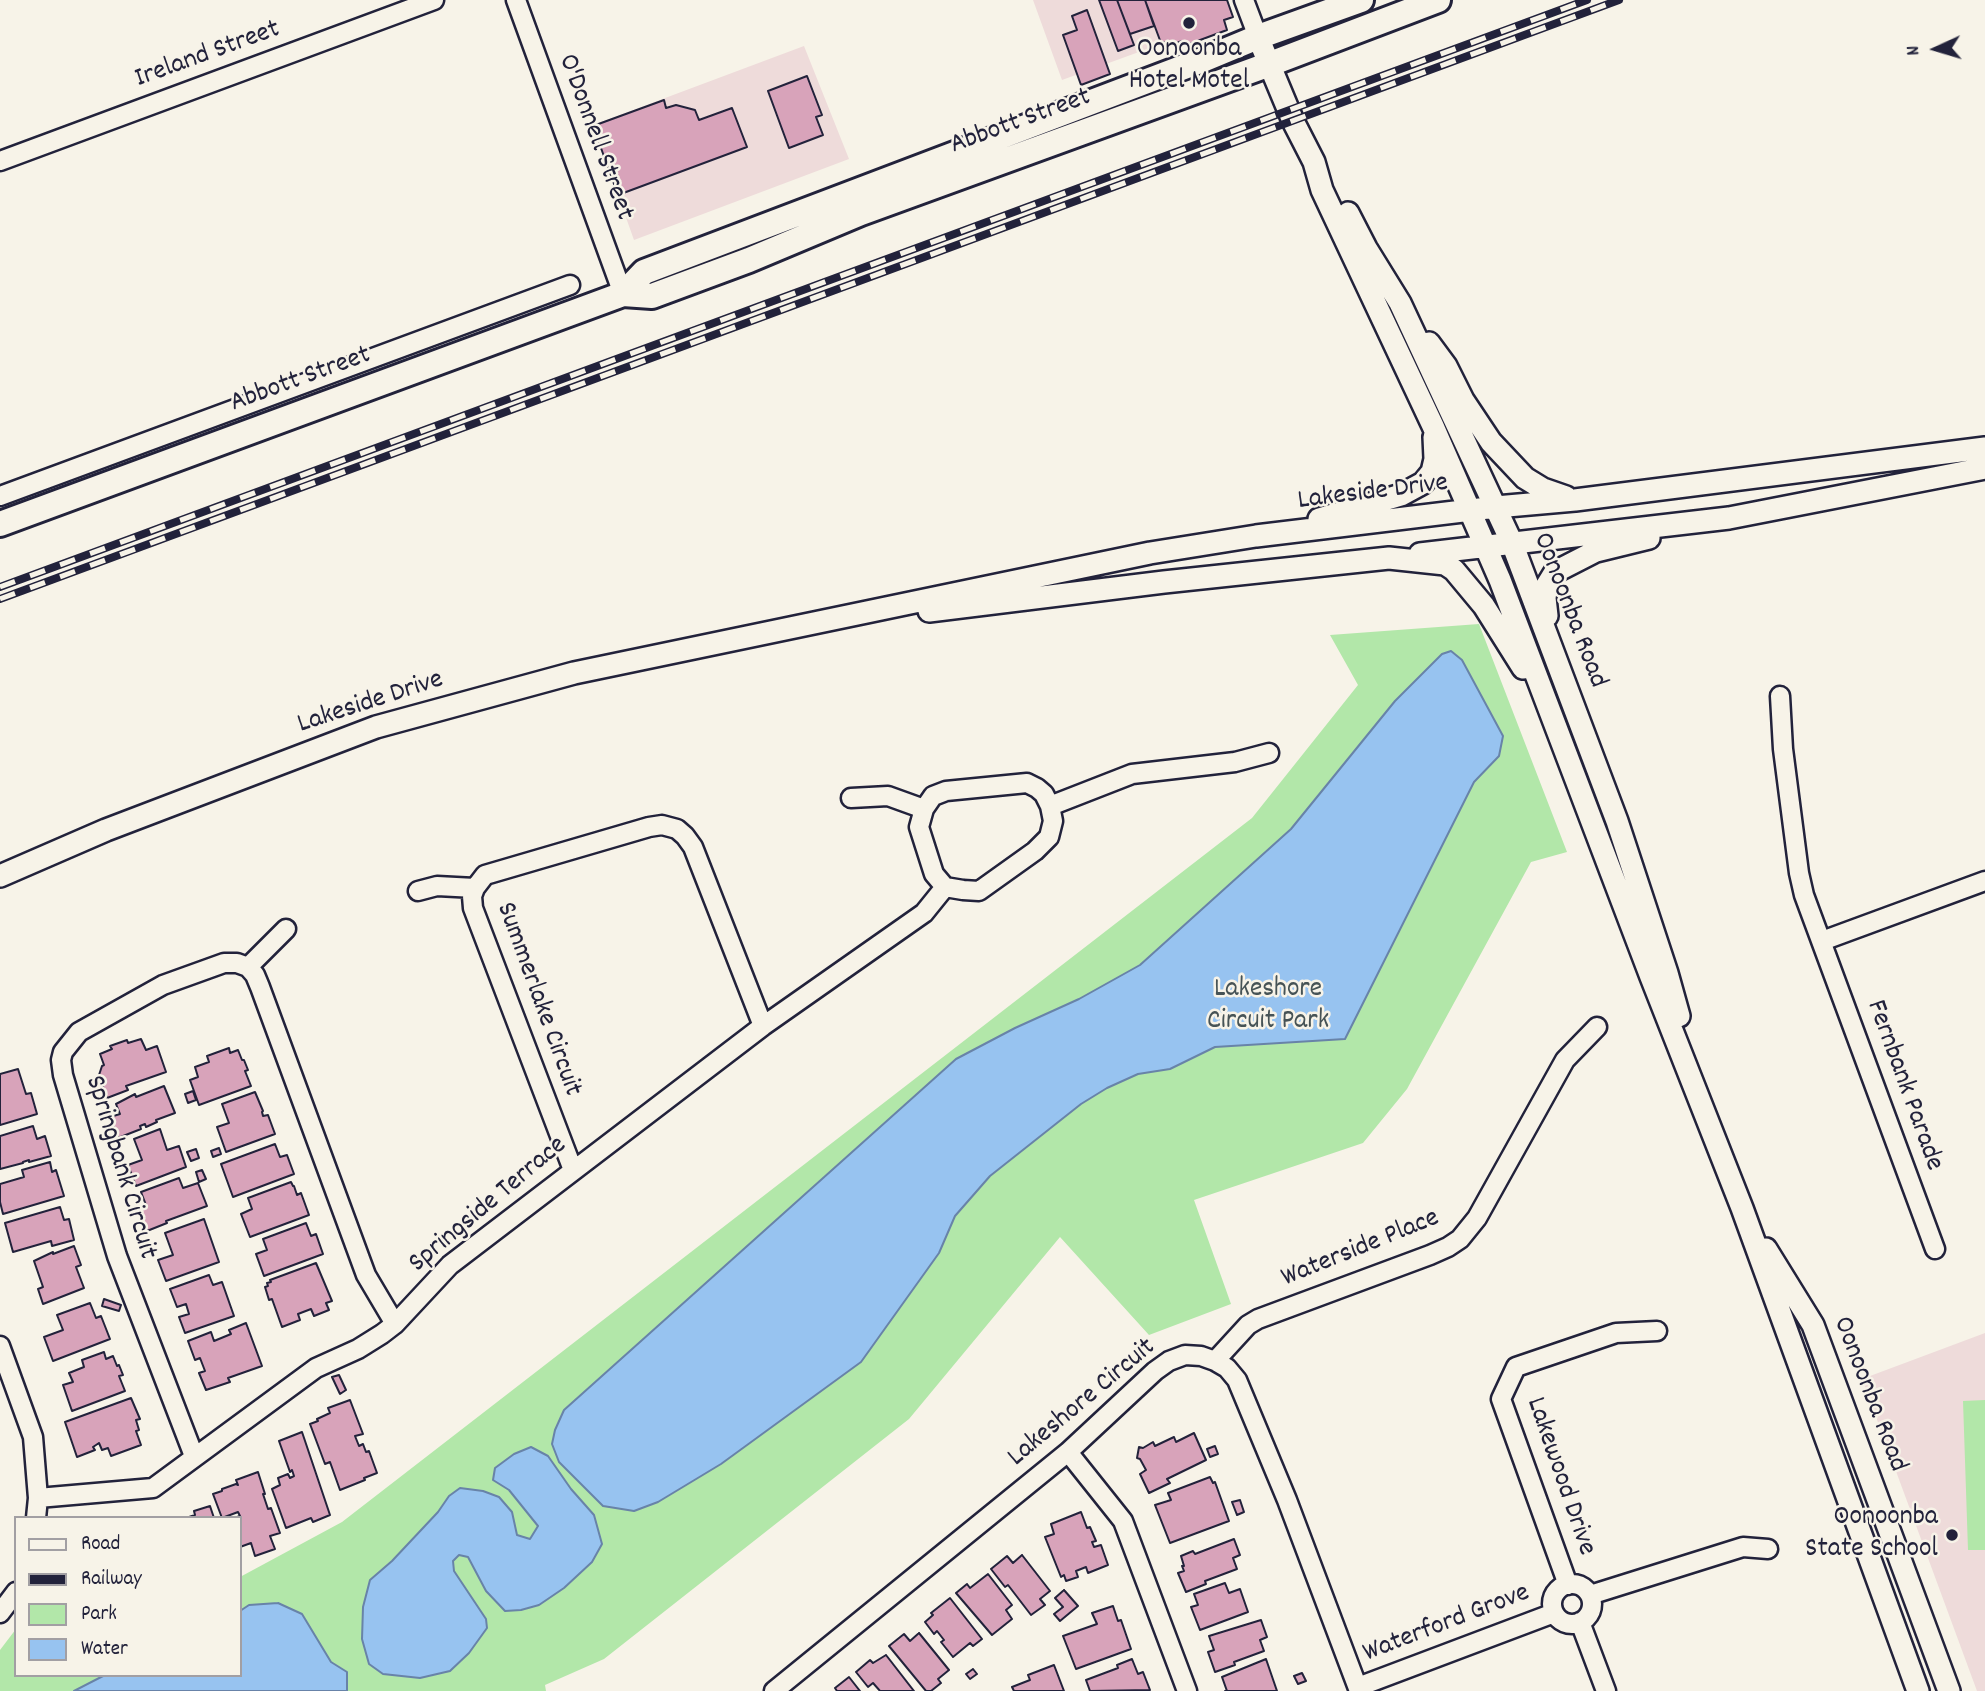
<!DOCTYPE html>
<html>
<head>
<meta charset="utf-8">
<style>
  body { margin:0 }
  #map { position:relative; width:1985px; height:1691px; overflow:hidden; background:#f7f3e8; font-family:Dekko,sans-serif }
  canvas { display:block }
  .legend { position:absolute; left:14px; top:1516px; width:228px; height:161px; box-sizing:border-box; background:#f7f3e8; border:2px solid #a29fa3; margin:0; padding:9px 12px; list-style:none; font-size:21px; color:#22223b }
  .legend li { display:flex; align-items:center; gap:14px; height:35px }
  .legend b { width:35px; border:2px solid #a29fa3 }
  .north { position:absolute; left:1901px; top:14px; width:70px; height:70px; -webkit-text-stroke:5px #f7f3e8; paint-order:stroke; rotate:266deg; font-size:19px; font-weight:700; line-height:28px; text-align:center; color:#22223b }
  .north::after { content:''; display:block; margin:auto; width:24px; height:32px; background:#22223b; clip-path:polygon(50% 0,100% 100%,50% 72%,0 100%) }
</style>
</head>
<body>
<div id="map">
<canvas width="1985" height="1691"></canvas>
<ul class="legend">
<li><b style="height:9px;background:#f7f3e8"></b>Road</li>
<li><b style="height:9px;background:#22223b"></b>Railway</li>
<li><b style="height:19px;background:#b2e7a9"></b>Park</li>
<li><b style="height:19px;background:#97c3f0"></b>Water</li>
</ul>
<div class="north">N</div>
</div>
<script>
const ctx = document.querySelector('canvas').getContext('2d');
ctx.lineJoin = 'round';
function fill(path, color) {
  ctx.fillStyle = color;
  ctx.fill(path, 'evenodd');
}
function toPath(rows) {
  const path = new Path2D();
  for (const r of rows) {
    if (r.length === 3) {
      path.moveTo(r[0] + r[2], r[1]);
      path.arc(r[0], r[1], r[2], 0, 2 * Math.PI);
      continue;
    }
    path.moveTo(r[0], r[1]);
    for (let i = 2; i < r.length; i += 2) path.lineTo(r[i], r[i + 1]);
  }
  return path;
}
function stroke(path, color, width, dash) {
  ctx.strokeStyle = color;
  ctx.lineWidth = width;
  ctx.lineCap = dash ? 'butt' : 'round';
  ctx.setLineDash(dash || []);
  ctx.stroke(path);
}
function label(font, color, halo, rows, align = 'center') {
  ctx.font = font + ' Dekko,sans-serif';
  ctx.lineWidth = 5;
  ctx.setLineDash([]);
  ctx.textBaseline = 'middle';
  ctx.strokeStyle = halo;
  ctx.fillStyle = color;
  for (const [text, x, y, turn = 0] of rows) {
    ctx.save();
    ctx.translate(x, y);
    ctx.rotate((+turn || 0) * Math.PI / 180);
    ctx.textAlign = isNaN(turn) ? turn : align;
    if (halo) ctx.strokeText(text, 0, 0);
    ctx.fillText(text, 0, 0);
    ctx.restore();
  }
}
fill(toPath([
  [1033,0,1216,0,1224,21,1062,80],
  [804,46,849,159,634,240,593,125],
  [1985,1333,1985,1691,1977,1691,1862,1379]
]), '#eedbda');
fill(toPath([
  [1479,624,1567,852,1531,862,1407,1089,1363,1143,1194,1200,1231,1304,1149,1335,1060,1237,909,1419,604,1659,545,1685,546,1691,0,1691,0,1650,16,1629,16,1675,240,1675,240,1577,342,1522,1252,818,1358,685,1330,635],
  [1985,1400,1985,1550,1968,1550,1963,1401]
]), '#b2e7a9');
const water = toPath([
  [1451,651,1462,660,1503,736,1499,756,1474,782,1345,1039,1215,1047,1170,1069,1138,1074,1107,1088,1081,1104,990,1176,955,1216,939,1253,861,1362,721,1464,658,1502,634,1511,603,1506,559,1462,552,1444,555,1430,564,1410,956,1059,1015,1028,1079,999,1140,965,1291,829,1395,701,1442,654,1451,651],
  [531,1447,548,1456,571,1489,594,1515,602,1544,592,1562,564,1588,539,1605,521,1610,505,1611,486,1591,468,1557,459,1555,453,1561,454,1571,486,1619,487,1628,469,1653,450,1671,420,1678,383,1674,369,1664,362,1639,363,1607,370,1580,392,1561,438,1512,449,1496,460,1488,483,1491,499,1497,512,1512,517,1535,530,1539,538,1526,509,1490,493,1480,495,1468,514,1454,531,1447],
  [278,1603,302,1614,331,1662,347,1672,347,1691,74,1691,105,1675,240,1675,240,1611,249,1605,278,1603]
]);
fill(water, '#97c3f0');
stroke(water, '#6883a8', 2);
const building = toPath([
  [1099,0,1117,0,1134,45,1118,51,1099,0],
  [1117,0,1145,0,1154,26,1130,34,1117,0],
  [1145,0,1227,0,1233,17,1224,20,1227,30,1184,46,1182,41,1166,47,1164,42,1161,43,1145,0],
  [1087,10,1110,74,1081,85,1063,35,1077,30,1072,16,1087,10],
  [807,76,822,115,816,117,823,135,789,148,768,91,807,76],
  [664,100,666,108,676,105,695,110,699,120,732,108,747,147,618,195,593,126,664,100],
  [141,1039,146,1050,157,1046,166,1072,126,1086,128,1090,107,1098,99,1075,102,1066,104,1065,100,1054,112,1049,110,1046,127,1040,128,1043,141,1039],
  [229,1048,230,1053,238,1050,242,1060,244,1060,248,1070,245,1071,251,1086,199,1105,190,1080,198,1077,195,1067,209,1062,207,1056,229,1048],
  [18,1069,26,1094,31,1093,37,1114,0,1125,0,1074,18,1069],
  [164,1086,175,1113,156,1120,157,1122,146,1127,145,1124,140,1126,141,1129,118,1138,110,1117,120,1114,116,1104,135,1094,136,1097,164,1086],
  [193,1091,196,1100,188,1103,185,1094,193,1091],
  [255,1092,263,1111,262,1112,263,1116,268,1115,275,1134,226,1152,217,1127,229,1123,222,1104,255,1092],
  [33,1126,37,1139,45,1136,51,1156,29,1162,29,1160,23,1162,23,1163,0,1169,0,1136,33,1126],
  [160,1129,167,1150,179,1146,186,1167,136,1186,128,1165,142,1160,134,1139,160,1129],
  [275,1144,280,1157,287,1155,294,1174,233,1197,221,1164,275,1144],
  [219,1148,221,1154,213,1157,211,1151,219,1148],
  [196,1149,199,1158,191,1161,187,1152,196,1149],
  [50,1162,52,1172,56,1170,64,1196,3,1214,0,1202,0,1184,24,1177,22,1170,50,1162],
  [202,1170,206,1179,199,1182,196,1172,202,1170],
  [179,1178,183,1188,198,1183,207,1206,166,1221,167,1223,147,1231,138,1208,146,1205,141,1192,179,1178],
  [291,1182,293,1186,294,1186,297,1195,301,1193,309,1215,250,1237,241,1214,252,1209,248,1198,291,1182],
  [60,1207,64,1220,69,1219,74,1240,52,1246,51,1241,13,1252,5,1223,60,1207],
  [204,1219,219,1262,166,1281,158,1260,173,1255,165,1233,204,1219],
  [306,1223,311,1236,316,1234,323,1254,264,1276,256,1254,267,1250,263,1239,306,1223],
  [74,1246,81,1265,76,1267,84,1288,43,1304,38,1289,43,1287,34,1261,53,1252,53,1254,74,1246],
  [316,1263,332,1301,326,1303,329,1310,314,1316,311,1309,298,1314,300,1320,282,1327,272,1299,269,1300,265,1287,268,1286,267,1283,271,1282,270,1280,316,1263],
  [209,1275,213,1285,222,1282,234,1316,185,1333,179,1317,189,1314,186,1304,177,1307,170,1289,209,1275],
  [104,1299,121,1305,119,1311,102,1306,104,1299],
  [90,1303,96,1318,101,1316,110,1339,53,1361,44,1337,63,1330,57,1315,90,1303],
  [246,1323,262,1366,228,1378,230,1382,206,1390,199,1373,205,1371,200,1358,195,1360,188,1341,211,1332,214,1341,231,1334,229,1330,246,1323],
  [104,1352,106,1359,113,1356,117,1366,119,1365,123,1375,119,1376,125,1391,72,1411,63,1385,73,1382,69,1373,84,1367,82,1360,104,1352],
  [339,1375,346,1390,340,1394,332,1377,339,1375],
  [131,1398,140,1419,136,1420,139,1430,136,1431,141,1445,111,1456,108,1448,102,1450,99,1443,93,1447,95,1450,77,1457,65,1422,131,1398],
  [350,1400,363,1434,355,1436,359,1446,363,1444,366,1452,369,1451,377,1473,364,1478,365,1480,340,1490,330,1462,325,1464,310,1424,318,1421,317,1419,330,1413,328,1408,350,1400],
  [302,1432,330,1515,313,1522,311,1518,286,1528,272,1489,280,1485,278,1478,288,1474,290,1478,294,1476,292,1470,290,1472,279,1441,302,1432],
  [1194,1433,1206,1460,1167,1479,1170,1483,1149,1493,1140,1474,1146,1470,1140,1459,1137,1458,1139,1447,1143,1448,1153,1442,1155,1446,1174,1437,1176,1442,1194,1433],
  [1215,1446,1218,1454,1210,1457,1207,1449,1215,1446],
  [258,1472,265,1494,263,1494,268,1509,271,1508,280,1533,270,1536,275,1549,255,1556,251,1543,240,1547,240,1518,234,1518,240,1516,238,1512,222,1518,213,1494,222,1491,222,1489,236,1484,238,1485,236,1480,258,1472],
  [1210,1477,1213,1483,1215,1482,1229,1521,1170,1543,1155,1505,1171,1500,1168,1493,1210,1477],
  [1240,1500,1244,1512,1237,1515,1232,1502,1240,1500],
  [210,1506,214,1518,186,1518,195,1515,194,1511,210,1506],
  [1081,1512,1087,1528,1090,1527,1096,1541,1092,1542,1094,1547,1101,1545,1108,1565,1088,1573,1086,1567,1076,1571,1078,1577,1066,1581,1064,1575,1061,1577,1045,1537,1054,1534,1051,1524,1081,1512],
  [1234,1539,1240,1555,1233,1558,1237,1569,1205,1581,1206,1584,1186,1592,1178,1573,1184,1571,1182,1566,1184,1566,1181,1556,1193,1551,1195,1554,1234,1539],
  [1022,1555,1050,1591,1040,1599,1045,1605,1031,1615,1008,1585,1005,1587,991,1569,1007,1556,1013,1563,1022,1555],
  [988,1574,1012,1605,1006,1610,1012,1619,992,1635,956,1593,967,1584,970,1588,988,1574],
  [1225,1583,1229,1593,1240,1589,1248,1612,1200,1630,1191,1607,1198,1605,1194,1594,1225,1583],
  [1064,1590,1078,1606,1060,1621,1054,1614,1063,1607,1055,1598,1064,1590],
  [950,1598,982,1639,973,1646,970,1643,953,1657,941,1642,944,1640,937,1631,934,1634,925,1622,933,1615,931,1613,950,1598],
  [1113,1606,1118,1621,1121,1620,1131,1649,1076,1669,1063,1636,1097,1624,1092,1613,1113,1606],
  [1261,1620,1267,1637,1260,1640,1264,1651,1234,1662,1235,1665,1215,1672,1208,1652,1214,1650,1209,1636,1261,1620],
  [919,1633,949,1670,938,1679,941,1683,931,1691,926,1691,889,1646,904,1634,910,1641,919,1633],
  [886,1655,914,1691,880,1691,873,1683,868,1687,856,1672,870,1660,873,1663,886,1655],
  [1132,1659,1138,1674,1143,1672,1150,1690,1090,1691,1086,1680,1118,1668,1117,1665,1132,1659],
  [1266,1659,1277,1691,1225,1691,1227,1691,1222,1677,1266,1659],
  [1054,1665,1064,1691,1014,1691,1012,1687,1030,1680,1028,1675,1054,1665],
  [973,1669,977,1674,970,1679,966,1674,973,1669],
  [1302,1673,1306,1681,1298,1684,1294,1676,1302,1673],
  [849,1677,860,1691,837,1691,835,1688,849,1677]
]);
fill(building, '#d8a3ba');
stroke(building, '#22223b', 2);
const minor = toPath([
  [516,0,623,294],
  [1244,0,1258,37],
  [0,161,434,0],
  [0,496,570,285],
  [1780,696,1783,749,1799,873,1804,895,1935,1249],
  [851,798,888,796,924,809],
  [1050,806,1132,774,1235,762,1269,753],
  [418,891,437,886,475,888],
  [1822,941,1985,881],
  [248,967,286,929],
  [573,1170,473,908,472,896,475,888,485,875,649,827,662,825,677,829,685,836,693,847,763,1026],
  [0,1346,33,1437,38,1498,36,1518],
  [1215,1361,1248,1325,1258,1319,1430,1255,1448,1247,1460,1239,1477,1218,1565,1060,1597,1027],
  [1068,1452,1123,1521,1187,1691],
  [194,1456,117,1256,63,1075,61,1060,63,1052,79,1032,163,985,224,963,237,963,248,967,255,975,260,987,366,1275,395,1324],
  [38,1498,153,1488,316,1368,358,1349,382,1334,395,1324,450,1265,763,1026,924,913,945,887,934,874,919,827,924,809,933,796,946,791,1027,783,1037,788,1044,794,1050,806,1053,821,1049,837,1035,851,979,891,963,890,945,887],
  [1572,1604,20],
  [1568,1585,1501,1399,1516,1367,1616,1333,1657,1331],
  [1590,1595,1743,1547,1768,1549],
  [0,1613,16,1592],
  [1580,1622,1606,1691],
  [1358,1687,1554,1613],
  [774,1691,1068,1452,1155,1371,1169,1361,1185,1355,1201,1356,1215,1361,1227,1368,1237,1380,1287,1500,1359,1691]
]);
const tertiary = toPath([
  [1258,37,1293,121,1314,162,1322,190,1433,426,1500,580,1651,977,1742,1208,1918,1691],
  [1348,213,1366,248,1400,303,1512,543,1617,821,1667,973,1679,1016],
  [1429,343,1446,366,1463,400,1491,442,1525,478,1543,489,1566,497],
  [1319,519,1401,495,1423,483,1432,472,1435,459,1434,437],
  [1420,554,1729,518,1985,468],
  [929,611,1164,582,1389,558,1445,564,1454,570,1484,606,1523,668],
  [1547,616,1545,598,1547,585,1555,572,1596,551,1649,538],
  [0,876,106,830,376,727,574,673,1150,553,1256,536,1496,507,1575,500,1985,448],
  [1766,1249,1813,1325,1949,1691]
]);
const secondary = toPath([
  [623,294,644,272,1205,59,1258,37,1361,0],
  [0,524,623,294,652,296,749,260,861,213,1270,64,1438,0]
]);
stroke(minor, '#22223b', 23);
stroke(tertiary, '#22223b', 26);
stroke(secondary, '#22223b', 30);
stroke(minor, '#f7f3e8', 18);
stroke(tertiary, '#f7f3e8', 21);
stroke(secondary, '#f7f3e8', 24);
const rail = toPath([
  [0,587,1587,0],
  [0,599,1619,0]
]);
stroke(rail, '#22223b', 8);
stroke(rail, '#f7f3e8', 5, [16]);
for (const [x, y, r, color] of [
  [1189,23,7,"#22223b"],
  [1952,1535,7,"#22223b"]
]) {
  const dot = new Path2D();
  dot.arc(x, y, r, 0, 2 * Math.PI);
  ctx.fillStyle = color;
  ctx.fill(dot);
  stroke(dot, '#f7f3e8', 2.5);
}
label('28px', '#22223b', '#f7f3e8', [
  ["Oonoonba",1189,51],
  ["Hotel Motel",1189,83],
  ["Oonoonba",1938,1519,"right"],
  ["State School",1938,1551,"right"]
]);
label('28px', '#22223b', '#f7f3e8', [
  ["Ireland Street",208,56,-20],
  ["Abbott Street",1021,123,-20],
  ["O'Donnell Street",594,138,70],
  ["Abbott Street",301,381,-20],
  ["Lakeside Drive",1373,494,-7],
  ["Oonoonba Road",1568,611,69],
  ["Lakeside Drive",371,704,-18],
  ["Summerlake Circuit",537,1000,70],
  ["Fernbank Parade",1903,1086,70],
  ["Springbank Circuit",119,1168,73],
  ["Springside Terrace",489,1206,-40],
  ["Waterside Place",1361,1250,-22],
  ["Oonoonba Road",1868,1395,69],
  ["Lakeshore Circuit",1083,1404,-40],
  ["Lakewood Drive",1559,1477,71],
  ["Waterford Grove",1447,1625,-21]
]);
label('28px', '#465356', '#f7f3e8', [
  ["Lakeshore",1268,991],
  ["Circuit Park",1268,1023]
]);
</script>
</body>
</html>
